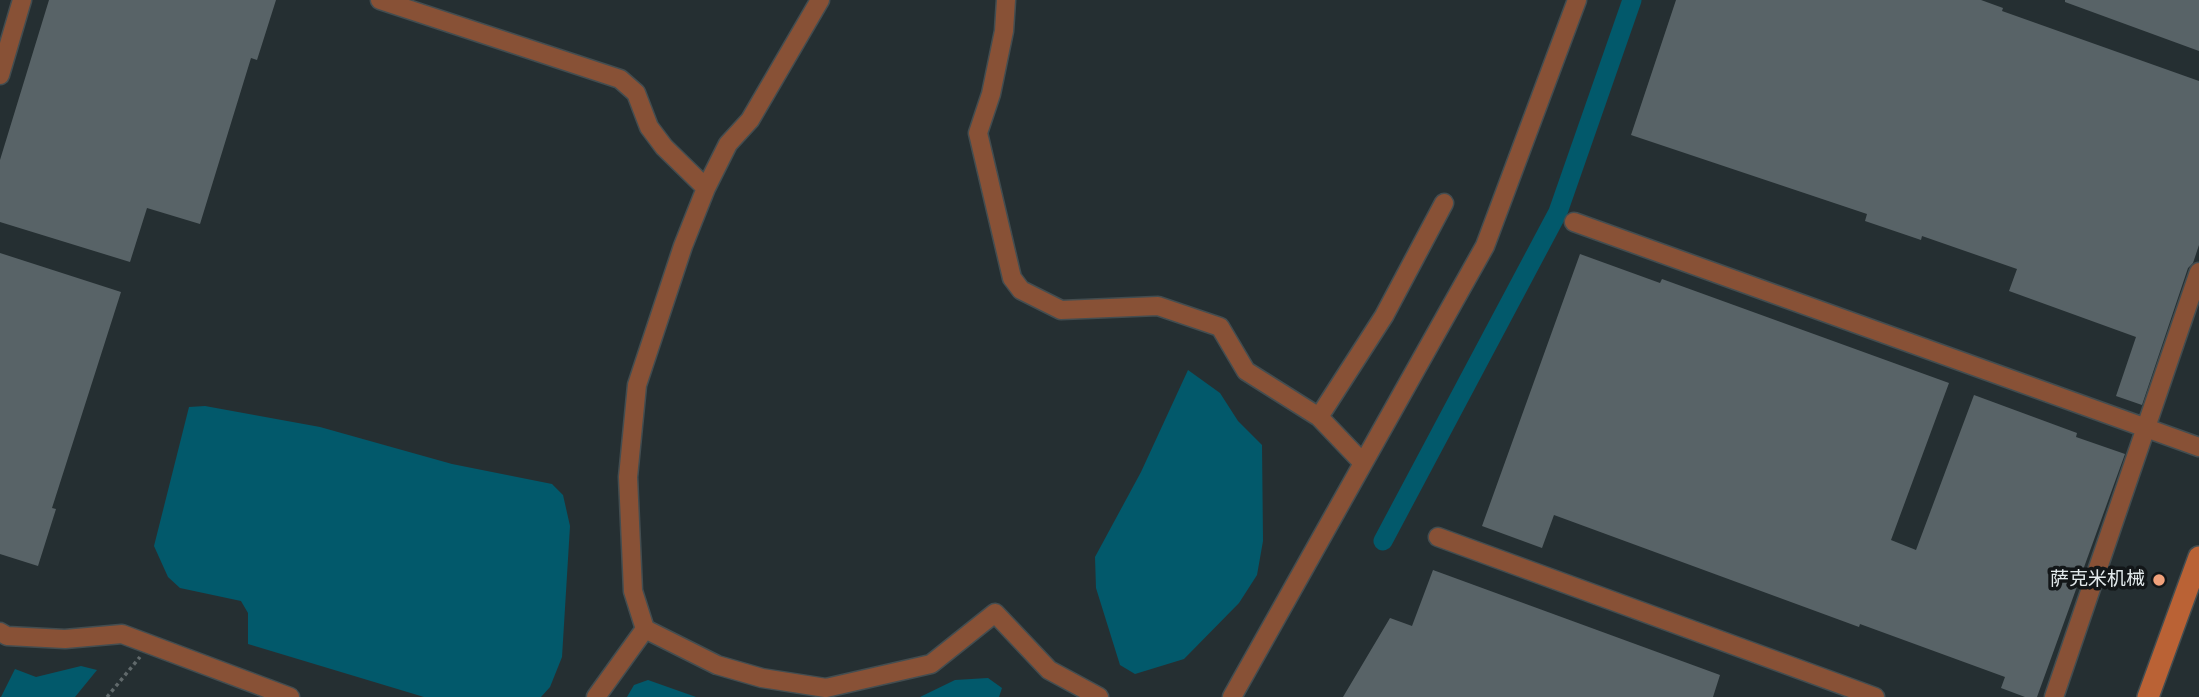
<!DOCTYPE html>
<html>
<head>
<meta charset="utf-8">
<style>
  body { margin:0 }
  canvas { display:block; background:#252f32 }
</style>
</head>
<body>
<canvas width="2199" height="697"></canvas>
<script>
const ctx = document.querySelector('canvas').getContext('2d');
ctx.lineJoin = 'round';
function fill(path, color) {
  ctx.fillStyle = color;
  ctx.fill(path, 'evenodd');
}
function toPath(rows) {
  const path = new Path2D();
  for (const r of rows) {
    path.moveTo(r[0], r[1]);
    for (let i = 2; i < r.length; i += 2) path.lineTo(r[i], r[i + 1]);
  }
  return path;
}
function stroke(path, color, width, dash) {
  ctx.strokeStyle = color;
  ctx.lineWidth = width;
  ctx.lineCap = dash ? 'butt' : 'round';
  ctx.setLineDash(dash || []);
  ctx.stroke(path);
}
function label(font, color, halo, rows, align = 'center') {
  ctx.font = font + ' Rubik,"Noto Sans SC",sans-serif';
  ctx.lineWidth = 7;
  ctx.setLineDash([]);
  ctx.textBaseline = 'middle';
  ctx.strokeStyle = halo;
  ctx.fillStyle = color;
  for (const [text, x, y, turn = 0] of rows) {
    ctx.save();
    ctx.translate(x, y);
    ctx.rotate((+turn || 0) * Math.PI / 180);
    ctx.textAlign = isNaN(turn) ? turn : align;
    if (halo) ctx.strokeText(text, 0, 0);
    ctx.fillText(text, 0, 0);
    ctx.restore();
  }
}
fill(toPath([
  [1188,370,1220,393,1238,421,1262,445,1263,541,1257,575,1239,603,1184,659,1135,674,1120,665,1096,588,1095,557,1141,472],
  [205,406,320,427,452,464,552,484,563,495,570,526,562,657,550,687,541,697,424,697,248,644,248,613,241,601,180,588,168,577,154,546,189,407],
  [81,666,97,670,75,697,1,697,15,669,36,677],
  [988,678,1002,688,999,697,920,697,955,680],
  [648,680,696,697,627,697,634,685]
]), '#02596b');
stroke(toPath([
  [1383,541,1558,212,1632,0]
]), '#02596b', 19);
fill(toPath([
  [49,0,276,0,257,60,251,58,200,224,147,208,130,262,0,222,0,160],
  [1676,0,1981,0,2003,8,2002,11,2199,81,2199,245,2193,263,2188,268,2142,405,2116,396,2136,337,2009,291,2017,269,1922,236,1921,240,1865,221,1867,214,1631,135],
  [2065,0,2199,0,2199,51,2065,2],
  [0,253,121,292,52,508,56,509,38,566,0,554],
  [1580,254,1660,283,1662,279,1949,383,1891,540,1916,550,1974,395,2077,433,2076,437,2125,454,2037,697,2025,697,2001,688,2005,677,1860,624,1859,627,1554,515,1542,548,1482,526],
  [1433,570,1720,675,1713,697,1343,697,1390,618,1412,626]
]), '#586367');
const street = toPath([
  [380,0,620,79,636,93,649,127,664,147,706,188],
  [820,0,750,120,728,144,706,188,683,246,637,385,628,477,633,591,645,629,717,665,762,678,826,688,931,664,995,613,1049,670,1099,697],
  [1006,0,1004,31,991,94,978,133,1012,278,1021,290,1061,310,1158,306,1220,327,1246,371,1319,417,1363,463],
  [0,75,22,0],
  [1574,222,2199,447],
  [1319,417,1384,316,1444,203],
  [1438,537,1875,697],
  [0,632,7,636,65,639,122,634,290,697],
  [596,697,645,629],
  [1232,697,1485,246,1577,0],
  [2054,697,2199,272]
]);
const secondary = toPath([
  [2148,697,2199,557]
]);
stroke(street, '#434d50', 21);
stroke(secondary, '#434d50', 24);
stroke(toPath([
  [107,697,140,657]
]), '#60696b', 3.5, [3.5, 3.5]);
stroke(street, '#885136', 18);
stroke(secondary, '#ba6235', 21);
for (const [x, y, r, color] of [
  [2159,580,7,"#f1a17b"]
]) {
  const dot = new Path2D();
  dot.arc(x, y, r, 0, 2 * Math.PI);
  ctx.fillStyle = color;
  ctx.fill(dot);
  stroke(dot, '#121618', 2.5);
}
label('19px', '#e2e9eb', '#121618', [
  ["萨克米机械",2145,580]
], 'right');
</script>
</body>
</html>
